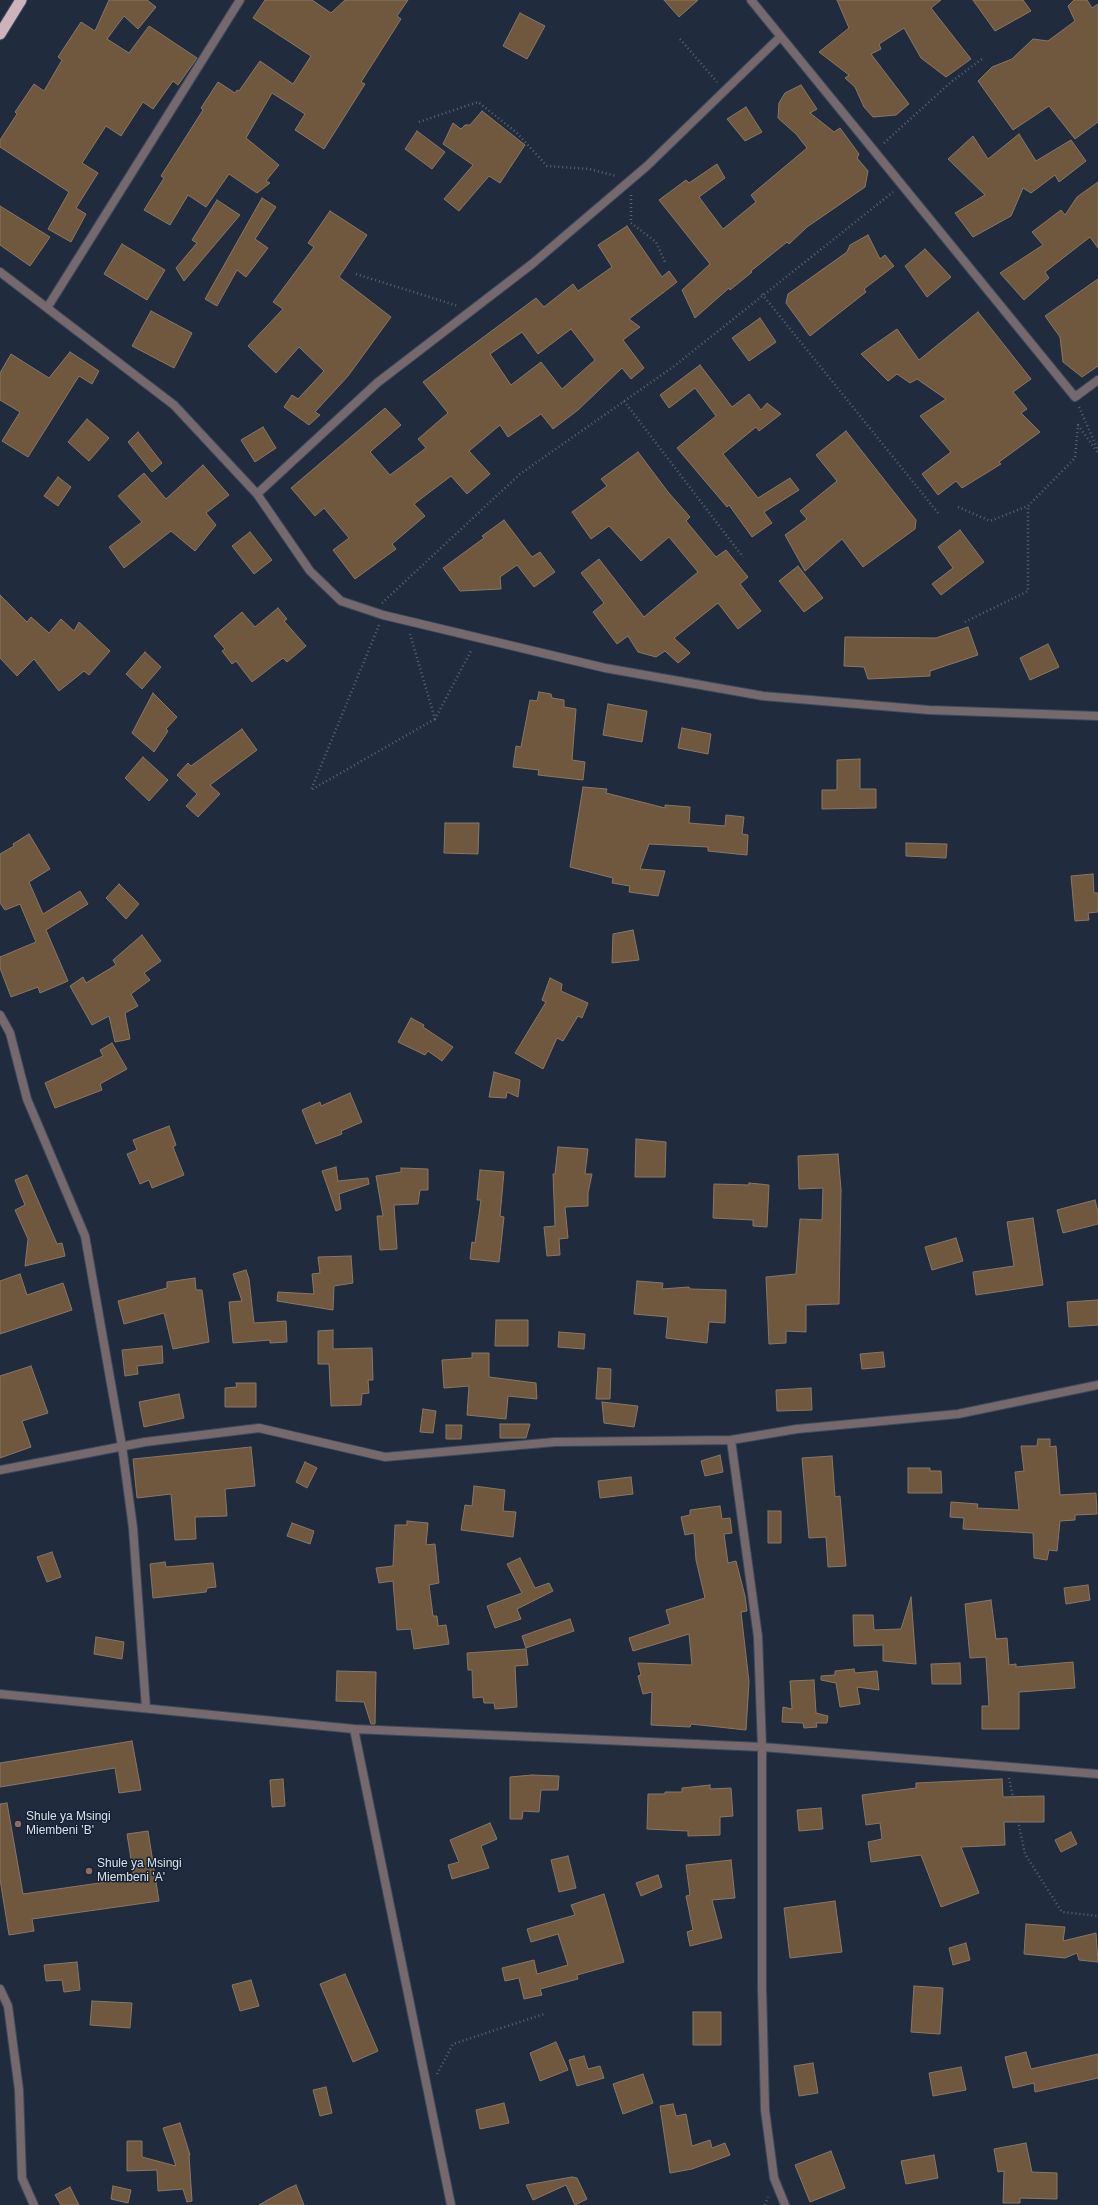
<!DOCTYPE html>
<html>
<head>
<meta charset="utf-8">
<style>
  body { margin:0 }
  canvas { display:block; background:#202c3d }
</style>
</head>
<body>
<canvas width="1098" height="2205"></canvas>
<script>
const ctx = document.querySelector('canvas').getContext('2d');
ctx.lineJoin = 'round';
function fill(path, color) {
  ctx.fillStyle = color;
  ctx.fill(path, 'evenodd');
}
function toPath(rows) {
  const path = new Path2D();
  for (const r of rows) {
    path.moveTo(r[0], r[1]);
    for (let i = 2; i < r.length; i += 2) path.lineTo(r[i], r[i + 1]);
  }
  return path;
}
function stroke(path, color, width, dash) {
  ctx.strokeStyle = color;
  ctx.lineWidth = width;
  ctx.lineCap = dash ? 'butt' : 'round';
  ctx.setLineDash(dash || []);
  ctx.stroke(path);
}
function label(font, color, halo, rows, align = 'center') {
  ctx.font = font + ' Helvetica,sans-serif';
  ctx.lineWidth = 3;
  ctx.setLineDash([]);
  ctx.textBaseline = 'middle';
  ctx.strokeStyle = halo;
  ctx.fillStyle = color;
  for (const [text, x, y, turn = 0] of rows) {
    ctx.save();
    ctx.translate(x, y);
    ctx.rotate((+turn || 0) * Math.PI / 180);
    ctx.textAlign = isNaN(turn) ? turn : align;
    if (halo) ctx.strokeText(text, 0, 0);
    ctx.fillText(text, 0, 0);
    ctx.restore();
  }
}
const building = toPath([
  [109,0,147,0,156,7,138,29,124,16,107,39,129,53,149,26,197,58,178,85,173,81,153,109,143,102,121,136,106,126,82,163,98,173,76,208,86,214,71,242,48,229,69,192,0,147,0,140,17,114,15,112,34,84,44,91,62,60,58,57,81,22,95,31,109,0],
  [265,0,312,0,331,13,345,0,408,0,397,16,401,19,361,82,365,84,324,149,295,130,305,114,272,93,246,138,279,165,266,181,270,183,257,193,229,174,206,207,188,195,170,225,144,210,164,178,161,176,203,110,201,108,218,82,235,93,237,90,239,91,260,61,293,84,311,56,253,18,265,0],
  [664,0,698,0,679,17,664,0],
  [837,0,941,0,931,8,971,59,946,77,921,58,904,28,879,44,881,49,871,54,909,104,896,115,873,117,864,107,855,87,845,78,849,75,819,52,849,28,837,0],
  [973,0,1023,0,1031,11,995,31,973,0],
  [1074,0,1087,0,1092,8,1098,4,1098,122,1075,139,1049,106,1013,130,978,81,992,67,1012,59,1033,39,1048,41,1075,21,1068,6,1074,0],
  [520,13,545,26,527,59,503,46,520,13],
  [801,85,817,109,810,113,834,132,840,128,859,154,857,158,868,171,865,187,807,227,789,244,787,242,751,271,752,272,730,290,729,288,695,318,682,290,710,264,659,200,686,180,689,183,717,164,725,178,699,197,723,229,756,202,751,195,807,148,796,134,778,118,779,103,785,93,801,85],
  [746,107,762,132,745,141,727,119,746,107],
  [482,111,525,145,500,183,489,176,459,211,444,199,473,165,443,144,453,123,461,129,465,125,470,125,482,111],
  [417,131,445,152,432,169,405,149,417,131],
  [1019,134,1036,161,1071,140,1086,161,1059,182,1055,175,1031,193,1023,188,1011,216,973,237,955,213,985,195,948,159,973,136,988,159,1019,134],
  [1098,182,1098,248,1090,237,1045,272,1049,278,1024,300,1000,273,1043,245,1032,232,1061,210,1065,215,1077,197,1098,182],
  [262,198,276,207,255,239,268,248,246,277,237,270,217,306,205,299,262,198],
  [217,200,240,215,184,281,176,268,197,243,192,240,217,200],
  [0,206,50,237,30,266,0,245,0,206],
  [330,211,367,235,339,277,391,317,348,376,315,412,320,415,309,425,284,407,292,395,298,399,324,371,299,347,276,373,248,346,283,309,273,302,314,247,308,243,330,211],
  [627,226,662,277,669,271,677,282,629,319,640,327,623,340,644,368,631,379,622,368,578,410,553,429,541,414,508,437,500,425,469,451,490,474,467,494,451,476,414,504,425,516,392,544,396,549,355,579,333,550,349,538,324,508,315,516,291,488,385,408,401,425,370,452,390,475,426,448,418,439,448,413,423,382,536,298,544,307,573,284,578,291,612,267,598,245,627,226],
  [571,329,595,360,562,389,541,362,511,385,490,354,522,332,538,354,571,329],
  [868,235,880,259,885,255,894,266,864,289,866,292,810,336,786,303,788,294,847,252,850,245,868,235],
  [122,244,165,270,147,300,104,274,122,244],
  [925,249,951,277,927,297,905,266,925,249],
  [1098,279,1098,366,1082,377,1063,362,1060,337,1045,316,1098,279],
  [151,311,192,333,174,368,132,346,151,311],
  [978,312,1031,379,1013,392,1027,409,1021,413,1040,432,999,462,1001,464,962,488,956,481,938,495,922,474,951,452,920,416,946,399,917,379,910,383,897,374,888,381,861,354,897,329,919,360,978,312],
  [760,318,776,342,749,361,732,338,760,318],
  [70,352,99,371,92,384,79,376,28,457,2,441,20,412,0,400,0,373,11,354,49,378,70,352],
  [700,365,732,407,749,394,761,410,767,403,781,414,759,431,756,427,723,454,758,498,790,478,799,490,764,512,772,523,752,537,729,505,727,507,677,448,716,416,695,388,669,408,660,395,700,365],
  [87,419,109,438,89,461,68,442,87,419],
  [263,427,276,448,255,462,241,440,263,427],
  [846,431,916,520,915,529,863,567,842,539,805,571,785,535,807,519,800,511,837,481,816,455,846,431],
  [138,432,162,463,152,472,128,442,138,432],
  [638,452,668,492,690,517,686,521,716,557,726,550,748,577,740,584,761,611,738,629,718,603,674,638,690,653,678,663,665,651,656,657,638,652,628,636,617,644,593,612,604,603,581,573,599,559,644,617,698,572,669,537,641,561,609,526,591,539,572,512,607,486,601,479,638,452],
  [203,465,229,495,206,513,216,525,195,551,171,531,124,568,109,547,142,522,118,496,144,473,166,499,203,465],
  [58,477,71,487,58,506,44,496,58,477],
  [504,520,532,557,540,552,555,572,534,587,517,565,500,577,501,589,460,591,443,568,484,538,482,536,504,520],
  [960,530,984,562,941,595,932,584,953,568,938,547,960,530],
  [250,532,272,560,254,574,232,546,250,532],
  [798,566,823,598,804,612,779,581,798,566],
  [0,595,27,622,31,617,49,633,61,619,74,631,79,622,110,651,89,675,84,671,59,691,34,659,17,676,0,658,0,595],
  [278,608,287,619,284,621,306,646,287,662,283,658,252,682,236,661,232,664,222,651,225,649,214,636,242,612,255,627,278,608],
  [968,627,978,655,930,671,930,676,868,679,864,667,844,666,845,637,936,638,968,627],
  [1048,644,1059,667,1030,680,1020,658,1048,644],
  [145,652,161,667,142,689,126,674,145,652],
  [539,692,551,694,552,698,564,700,564,707,576,709,572,760,585,762,583,780,538,775,539,770,513,767,516,746,521,747,530,700,537,701,539,692],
  [153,693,177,717,166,729,168,731,154,752,132,733,153,693],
  [608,704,647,711,642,742,603,735,608,704],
  [682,728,711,734,708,754,678,748,682,728],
  [242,729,257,750,210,785,220,794,198,817,186,806,197,794,177,775,188,763,191,766,242,729],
  [143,757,168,780,149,801,125,778,143,757],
  [860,759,860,789,876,789,876,808,822,809,822,790,837,790,837,760,860,759],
  [583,787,607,789,606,793,665,808,665,805,690,807,689,823,725,826,726,815,744,817,742,834,748,835,747,855,708,851,708,847,649,844,640,869,665,871,658,896,629,892,630,886,612,883,613,878,570,867,583,787],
  [445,823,479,823,478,854,444,853,445,823],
  [29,834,50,869,29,882,43,914,80,891,88,904,46,930,68,981,40,993,38,987,11,997,0,968,0,957,36,942,20,904,5,910,0,903,0,854,14,846,13,844,29,834],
  [906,843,947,844,946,858,906,856,906,843],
  [1093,874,1094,893,1098,893,1098,912,1088,913,1089,920,1075,921,1071,876,1093,874],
  [119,884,139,904,126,919,106,898,119,884],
  [633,930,639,960,612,963,613,934,633,930],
  [142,935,161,961,144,973,150,980,131,994,138,1006,125,1013,130,1039,115,1042,109,1016,92,1025,70,986,83,977,86,983,116,965,113,960,142,935],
  [550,978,562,984,561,991,588,1003,582,1018,578,1016,563,1041,557,1038,543,1069,515,1053,546,1002,542,1000,550,978],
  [411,1018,424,1025,423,1027,453,1047,442,1061,428,1051,425,1055,398,1042,411,1018],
  [112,1043,127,1069,100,1084,102,1090,55,1108,45,1083,103,1056,100,1050,112,1043],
  [494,1072,520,1080,518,1097,507,1092,506,1098,489,1097,494,1072],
  [350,1093,362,1122,341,1131,342,1134,316,1144,302,1110,320,1102,321,1106,350,1093],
  [169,1126,176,1145,173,1147,184,1175,152,1188,149,1180,140,1184,127,1154,137,1150,133,1140,169,1126],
  [636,1139,666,1142,665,1177,635,1177,636,1139],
  [558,1147,588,1149,585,1174,592,1174,588,1193,588,1206,565,1207,568,1238,559,1239,560,1255,547,1256,544,1227,555,1226,553,1174,555,1174,558,1147],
  [838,1154,841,1190,839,1304,806,1305,806,1332,786,1331,786,1343,769,1344,766,1277,796,1274,800,1219,822,1220,823,1188,799,1189,798,1156,838,1154],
  [336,1167,338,1181,368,1178,369,1184,339,1194,341,1209,336,1211,322,1171,336,1167],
  [401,1168,428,1169,428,1190,420,1190,418,1204,394,1205,397,1249,380,1250,377,1216,383,1216,376,1176,401,1172,401,1168],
  [480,1170,504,1172,500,1216,504,1217,499,1262,470,1259,472,1242,475,1243,481,1200,477,1200,480,1170],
  [27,1175,57,1244,62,1243,65,1256,25,1266,28,1239,15,1210,25,1205,15,1180,27,1175],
  [749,1183,769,1185,767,1227,753,1226,753,1220,713,1218,714,1184,749,1185,749,1183],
  [1095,1200,1098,1212,1098,1224,1063,1233,1057,1210,1095,1200],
  [1033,1218,1043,1285,976,1295,973,1272,1014,1266,1007,1222,1033,1218],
  [956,1238,963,1261,932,1270,925,1247,956,1238],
  [351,1256,353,1283,334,1286,333,1310,277,1301,278,1292,314,1294,312,1274,320,1273,318,1257,351,1256],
  [246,1270,249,1279,254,1323,286,1321,287,1342,270,1343,270,1340,233,1343,229,1302,242,1301,233,1274,246,1270],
  [20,1274,27,1295,63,1283,72,1310,0,1334,0,1281,20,1274],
  [195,1278,196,1290,202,1290,209,1342,173,1349,164,1313,124,1324,118,1301,167,1288,167,1282,195,1278],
  [637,1281,663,1283,662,1289,689,1287,690,1289,726,1290,725,1323,709,1322,707,1343,666,1338,668,1317,634,1314,637,1281],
  [1098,1300,1098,1325,1069,1327,1067,1302,1098,1300],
  [496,1320,528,1320,528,1346,495,1346,496,1320],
  [333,1330,333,1349,372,1348,373,1380,368,1380,369,1393,362,1394,361,1405,331,1406,329,1364,318,1364,318,1331,333,1330],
  [559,1332,585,1334,584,1349,558,1347,559,1332],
  [162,1346,163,1363,137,1366,138,1374,125,1376,122,1350,162,1346],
  [883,1352,885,1367,862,1369,860,1354,883,1352],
  [472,1353,489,1353,489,1377,536,1383,537,1399,508,1396,506,1419,467,1415,469,1386,444,1388,442,1360,472,1358,472,1353],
  [31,1366,48,1413,22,1421,31,1447,0,1458,0,1376,31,1366],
  [598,1368,611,1369,610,1399,596,1399,598,1368],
  [236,1383,256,1383,256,1407,225,1407,225,1388,237,1387,236,1383],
  [811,1388,812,1410,777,1411,776,1390,811,1388],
  [179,1394,184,1418,144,1427,139,1402,179,1394],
  [602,1402,638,1406,634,1427,604,1423,602,1402],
  [423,1409,436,1411,433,1433,420,1432,423,1409],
  [500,1424,530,1424,526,1438,500,1438,500,1424],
  [446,1425,462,1425,461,1439,446,1439,446,1425],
  [1038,1439,1050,1439,1050,1447,1056,1446,1060,1495,1096,1493,1097,1514,1075,1515,1075,1520,1060,1521,1057,1551,1049,1550,1047,1560,1034,1558,1033,1533,963,1529,964,1518,950,1517,951,1502,978,1504,977,1508,1019,1510,1015,1472,1024,1471,1021,1446,1037,1446,1038,1439],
  [251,1447,255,1486,225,1489,227,1516,195,1517,196,1539,175,1540,171,1494,137,1498,133,1459,251,1447],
  [720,1455,723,1472,705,1476,701,1461,720,1455],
  [832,1456,835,1497,840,1496,846,1566,828,1567,826,1537,809,1538,802,1458,832,1456],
  [305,1462,317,1468,307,1488,296,1482,305,1462],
  [908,1468,930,1468,930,1471,941,1471,942,1493,908,1493,908,1468],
  [631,1477,633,1494,600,1498,598,1481,631,1477],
  [474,1486,505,1490,503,1511,516,1512,513,1537,461,1530,465,1505,472,1506,474,1486],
  [720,1506,722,1519,730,1518,732,1533,724,1534,728,1563,736,1561,745,1596,747,1611,741,1612,749,1682,746,1730,691,1724,690,1727,651,1725,652,1692,643,1694,638,1676,641,1675,638,1663,692,1665,689,1634,633,1651,629,1638,670,1624,666,1610,705,1598,696,1560,694,1533,685,1535,681,1517,690,1515,690,1510,720,1506],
  [768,1511,781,1511,781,1543,768,1543,768,1511],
  [407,1521,428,1523,426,1545,435,1544,439,1583,429,1585,433,1616,437,1616,438,1626,446,1625,449,1644,414,1649,411,1629,397,1630,393,1581,379,1583,376,1568,393,1566,395,1525,407,1525,407,1521],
  [292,1523,314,1531,310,1544,287,1536,292,1523],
  [52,1552,61,1577,47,1582,37,1557,52,1552],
  [520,1558,535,1588,549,1583,553,1591,517,1609,521,1619,495,1628,487,1606,522,1593,507,1564,520,1558],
  [165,1562,166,1567,213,1563,216,1587,207,1588,206,1592,153,1598,150,1564,165,1562],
  [1088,1585,1090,1600,1066,1604,1064,1588,1088,1585],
  [911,1597,916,1664,883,1661,883,1645,854,1646,853,1615,873,1615,874,1630,901,1629,911,1597],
  [991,1600,996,1639,1007,1638,1009,1665,1016,1664,1016,1667,1073,1662,1075,1688,1019,1692,1019,1729,982,1729,982,1706,989,1706,986,1657,970,1658,965,1604,991,1600],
  [570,1619,574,1631,526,1648,522,1636,570,1619],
  [96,1637,124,1642,122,1659,94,1654,96,1637],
  [526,1649,528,1665,515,1666,517,1707,495,1709,494,1703,484,1703,483,1697,473,1698,472,1670,468,1670,467,1653,526,1649],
  [960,1663,961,1684,932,1684,931,1664,960,1663],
  [854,1669,855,1673,877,1671,879,1690,857,1687,860,1704,840,1707,836,1683,821,1680,821,1676,835,1675,835,1671,854,1669],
  [337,1671,376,1672,375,1724,371,1724,364,1702,336,1701,337,1671],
  [814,1680,816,1713,828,1716,827,1723,816,1723,817,1727,804,1728,803,1723,782,1722,783,1707,792,1709,790,1681,814,1680],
  [132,1741,141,1790,119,1793,115,1768,0,1787,0,1763,132,1741],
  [532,1775,559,1776,558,1790,541,1790,539,1812,523,1811,522,1819,510,1819,510,1777,532,1775],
  [283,1779,285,1806,272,1807,270,1780,283,1779],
  [1002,1779,1003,1797,1044,1796,1044,1822,1004,1822,1005,1845,961,1847,979,1893,941,1907,921,1855,871,1862,868,1842,882,1839,880,1823,866,1825,862,1795,916,1788,916,1783,1002,1779],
  [710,1785,710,1789,731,1788,733,1816,720,1817,720,1835,688,1836,688,1831,647,1829,648,1794,665,1794,665,1792,682,1792,682,1788,710,1785],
  [7,1803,23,1894,134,1878,127,1834,148,1831,159,1901,32,1919,34,1931,9,1935,0,1879,0,1804,7,1803],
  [821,1808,823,1829,799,1831,797,1810,821,1808],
  [490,1823,497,1839,481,1846,489,1868,452,1879,448,1865,459,1862,450,1840,490,1823],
  [1071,1832,1077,1844,1061,1852,1055,1840,1071,1832],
  [568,1856,576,1888,559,1892,551,1860,568,1856],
  [731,1860,735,1898,712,1900,722,1938,690,1946,687,1932,693,1930,686,1896,690,1895,686,1865,731,1860],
  [658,1875,662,1887,641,1896,636,1883,658,1875],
  [604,1894,624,1962,577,1975,578,1979,540,1989,542,1995,524,1999,519,1978,505,1981,502,1968,534,1960,537,1974,568,1965,558,1934,531,1942,527,1929,575,1915,571,1905,604,1894],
  [835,1901,842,1952,790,1958,784,1908,835,1901],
  [1026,1924,1065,1927,1063,1941,1096,1933,1098,1962,1079,1960,1077,1953,1065,1958,1024,1954,1026,1924],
  [966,1943,970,1960,953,1965,949,1948,966,1943],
  [77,1962,80,1990,64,1992,62,1980,46,1981,44,1965,77,1962],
  [345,1974,378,2051,353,2062,320,1984,345,1974],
  [251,1980,259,2006,240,2011,232,1985,251,1980],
  [914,1986,943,1988,940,2034,911,2032,914,1986],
  [92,2001,132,2003,130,2028,90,2025,92,2001],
  [693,2012,721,2012,721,2045,693,2045,693,2012],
  [556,2042,568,2070,540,2081,530,2053,556,2042],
  [1026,2052,1031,2069,1098,2054,1098,2078,1035,2092,1034,2083,1013,2088,1005,2057,1026,2052],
  [584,2056,588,2069,600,2066,604,2078,577,2086,569,2060,584,2056],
  [813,2063,818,2093,799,2096,794,2066,813,2063],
  [961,2067,966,2090,933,2096,929,2073,961,2067],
  [643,2074,653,2103,623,2114,613,2084,643,2074],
  [326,2087,332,2113,320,2116,313,2090,326,2087],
  [504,2103,509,2123,480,2129,476,2110,504,2103],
  [673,2104,676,2116,686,2114,692,2146,710,2140,712,2148,725,2143,730,2155,692,2169,670,2173,660,2106,673,2104],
  [180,2123,190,2155,189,2155,192,2201,187,2202,183,2189,158,2191,157,2170,127,2171,127,2141,142,2141,142,2157,176,2166,163,2128,180,2123],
  [1026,2143,1032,2172,1057,2173,1057,2199,1020,2198,1020,2203,1003,2203,1004,2171,998,2172,994,2149,1026,2143],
  [831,2151,845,2188,810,2202,795,2165,831,2151],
  [934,2155,938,2178,906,2184,901,2161,934,2155],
  [572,2177,577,2178,587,2199,575,2205,566,2185,533,2200,526,2185,572,2177],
  [296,2185,304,2205,259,2205,287,2189,296,2185],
  [113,2186,131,2190,128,2203,111,2199,113,2186],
  [70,2187,79,2205,61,2205,55,2195,70,2187]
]);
fill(building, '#6f583e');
stroke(building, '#897664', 1);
const minor = toPath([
  [751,0,1075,397,1098,380],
  [0,272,174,405,257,494,310,571,341,601,383,615,605,668,763,696,929,710,1098,716],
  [47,308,240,0],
  [257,494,377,383,532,264,647,166,780,37],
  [0,1015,10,1033,27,1099,85,1236,122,1446,133,1528,146,1708],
  [731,1440,758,1637,762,1747,762,1988,765,2110,774,2178,785,2205],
  [0,1470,145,1442,259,1428,385,1457,555,1442,731,1440,797,1429,958,1414,1098,1385],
  [0,1694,354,1729,762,1747,1098,1774],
  [354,1729,451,2205],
  [0,1989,8,2006,19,2090,22,2178,34,2205]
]);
const trunk = toPath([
  [0,34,21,0]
]);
stroke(minor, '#3e4959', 10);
stroke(trunk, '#3e4959', 13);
stroke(toPath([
  [680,39,717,82],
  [419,122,478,102,516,132,547,166,589,169,616,176],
  [884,143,951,82,982,59],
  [631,195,631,223,656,242,665,262],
  [356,274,458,306],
  [762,294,938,513],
  [624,401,743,557],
  [1079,407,1098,450],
  [958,507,990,521,1028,506,1075,458,1078,425,1098,453],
  [382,603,520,474,673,367,893,192],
  [965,622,1028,591,1028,506],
  [379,625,311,790,435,719],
  [410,634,435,719,472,649],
  [1009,1778,1025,1854,1062,1912,1098,1916],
  [437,2074,453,2044,544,2014],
  [765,2205,768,2197]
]), '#586372', 2.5, [1, 3]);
stroke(minor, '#76696d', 8);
stroke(trunk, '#ceb3bb', 11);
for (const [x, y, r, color] of [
  [18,1824,4,"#8d6e63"],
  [89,1871,4,"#8d6e63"]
]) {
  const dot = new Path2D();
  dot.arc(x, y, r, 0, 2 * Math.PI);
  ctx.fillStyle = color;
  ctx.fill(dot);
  stroke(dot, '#162233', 1.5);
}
label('12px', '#dae2ed', '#162233', [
  ["Shule ya Msingi",26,1817],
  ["Miembeni 'B'",26,1831],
  ["Shule ya Msingi",97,1864],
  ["Miembeni 'A'",97,1878]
], 'left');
</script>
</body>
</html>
